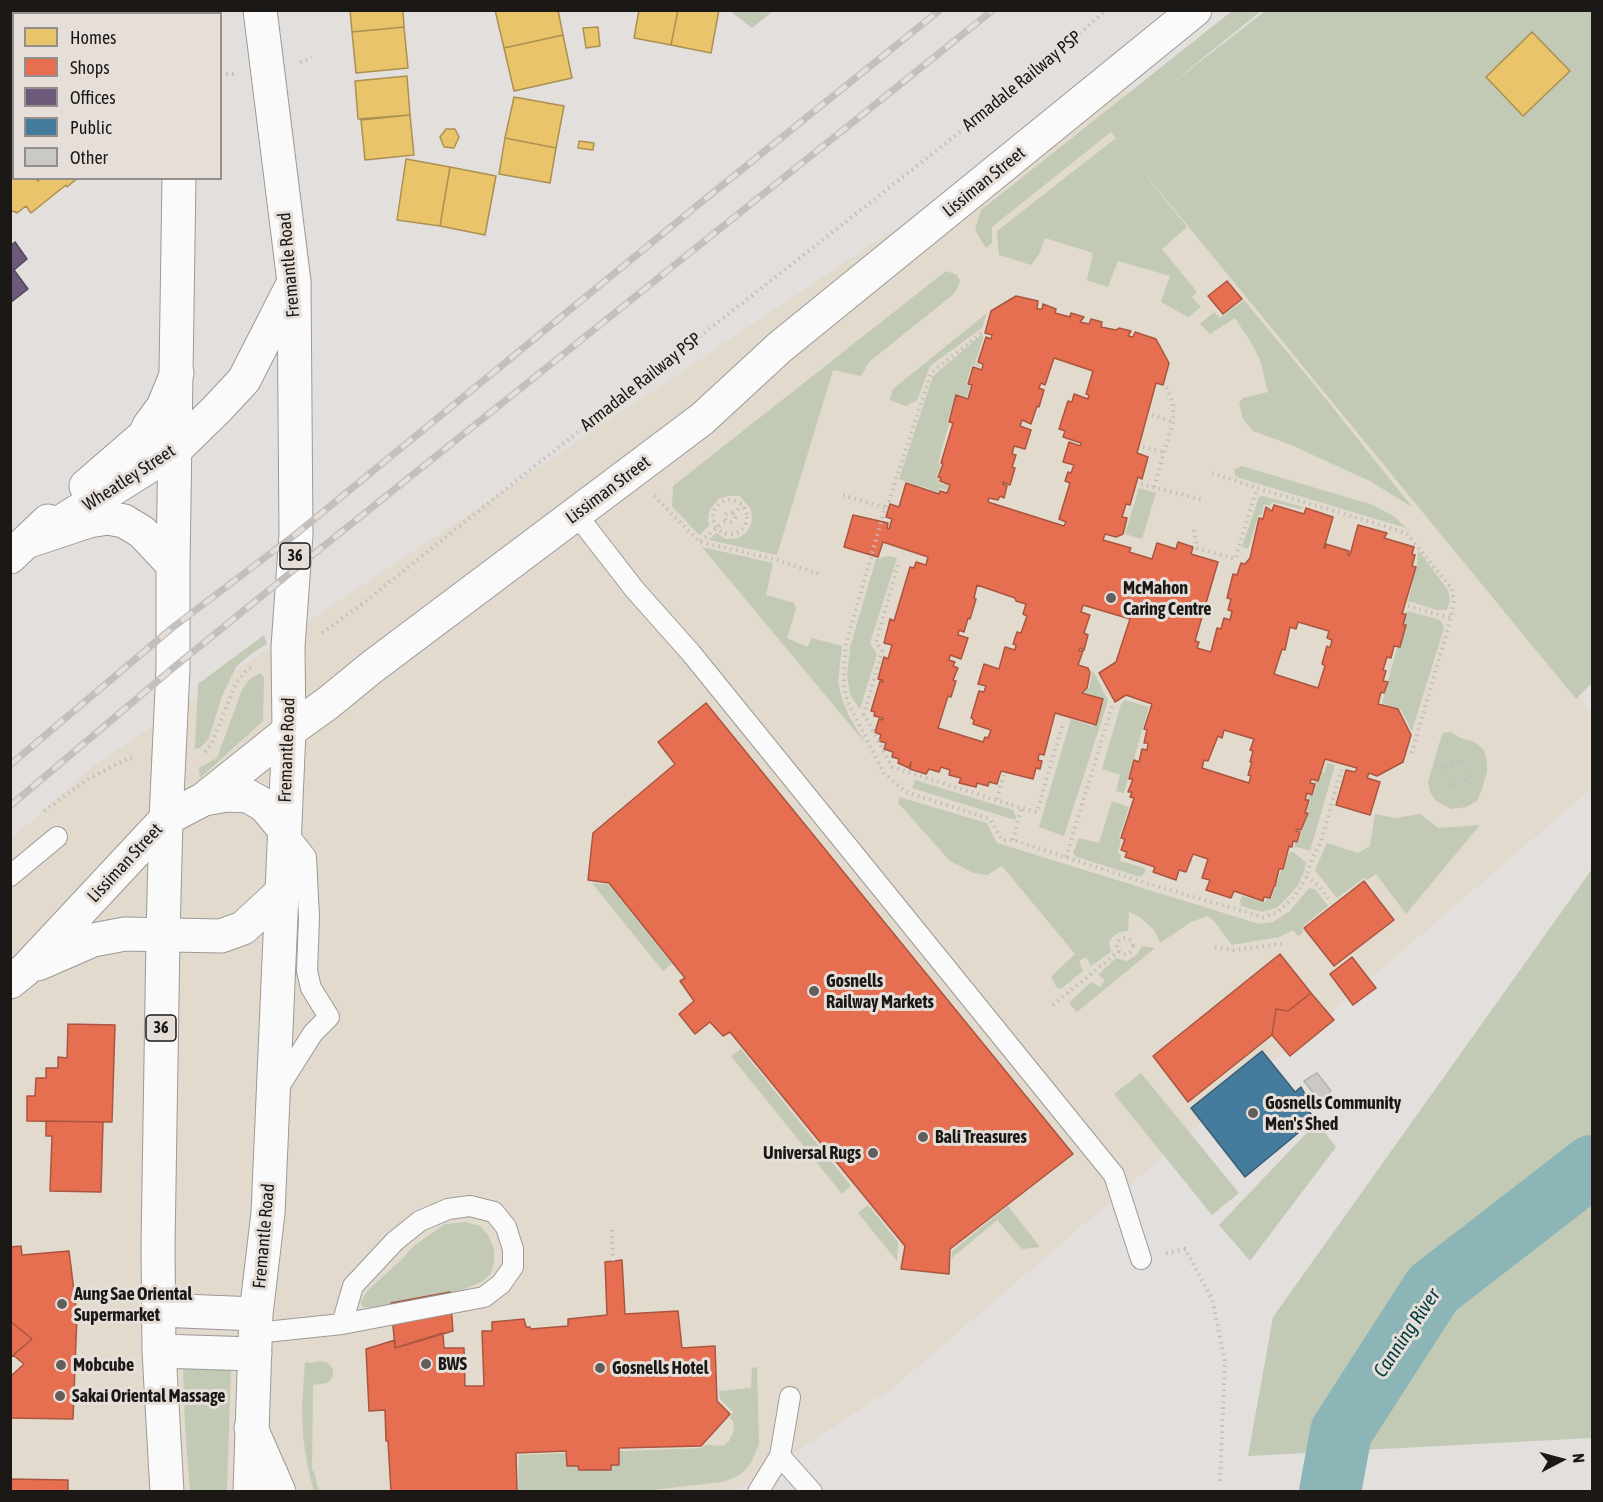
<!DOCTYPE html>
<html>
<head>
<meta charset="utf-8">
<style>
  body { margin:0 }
  #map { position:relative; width:1603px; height:1502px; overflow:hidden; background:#e3dfdc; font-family:"Asap Condensed",sans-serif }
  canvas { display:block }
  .frame { position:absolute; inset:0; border:12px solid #1b1816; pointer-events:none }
  .legend { position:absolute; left:12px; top:12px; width:210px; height:168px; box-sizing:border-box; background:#e6dfd9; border:2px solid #958f8b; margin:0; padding:8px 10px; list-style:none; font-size:18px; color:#1b1816 }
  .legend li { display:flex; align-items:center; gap:12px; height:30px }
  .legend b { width:30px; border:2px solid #958f8b }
  .north { position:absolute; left:1531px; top:1430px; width:60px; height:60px; -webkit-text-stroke:4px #e6dfd9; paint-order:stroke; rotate:84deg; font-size:16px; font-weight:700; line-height:24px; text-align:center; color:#1b1816 }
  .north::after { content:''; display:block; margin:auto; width:21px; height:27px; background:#1b1816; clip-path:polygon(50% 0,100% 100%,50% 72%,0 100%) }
</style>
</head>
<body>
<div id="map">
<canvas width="1603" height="1502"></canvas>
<div class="frame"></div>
<ul class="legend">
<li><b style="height:16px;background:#e9c46a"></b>Homes</li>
<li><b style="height:16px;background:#e76f51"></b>Shops</li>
<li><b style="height:16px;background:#6d597a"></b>Offices</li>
<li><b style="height:16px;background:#457b9d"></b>Public</li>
<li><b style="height:16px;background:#cbc9c6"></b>Other</li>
</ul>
<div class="north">N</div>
</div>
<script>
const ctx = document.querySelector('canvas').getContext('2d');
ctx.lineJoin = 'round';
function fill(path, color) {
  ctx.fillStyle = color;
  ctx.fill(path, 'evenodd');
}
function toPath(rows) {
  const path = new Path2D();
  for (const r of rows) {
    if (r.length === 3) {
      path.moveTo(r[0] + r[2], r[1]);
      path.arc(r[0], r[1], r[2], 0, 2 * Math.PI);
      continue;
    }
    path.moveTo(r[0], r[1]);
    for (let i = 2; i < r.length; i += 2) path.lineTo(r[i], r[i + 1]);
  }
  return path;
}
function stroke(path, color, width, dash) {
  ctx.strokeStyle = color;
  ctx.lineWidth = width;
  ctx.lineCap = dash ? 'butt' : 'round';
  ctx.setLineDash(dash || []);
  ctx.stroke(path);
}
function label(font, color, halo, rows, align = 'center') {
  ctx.font = font + ' "Asap Condensed",sans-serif';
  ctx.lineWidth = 6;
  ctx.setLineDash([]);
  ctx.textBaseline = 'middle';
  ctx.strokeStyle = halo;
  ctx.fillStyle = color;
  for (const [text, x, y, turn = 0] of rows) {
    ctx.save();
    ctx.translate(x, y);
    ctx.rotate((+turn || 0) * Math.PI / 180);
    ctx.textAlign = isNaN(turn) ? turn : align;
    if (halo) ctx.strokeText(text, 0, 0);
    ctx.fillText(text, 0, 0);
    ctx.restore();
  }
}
fill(toPath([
  [1120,78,1592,714,1592,788,893,1388,735,1491,11,1491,10,840,96,764]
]), '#e2dacd');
fill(toPath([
  [730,11,773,11,752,28],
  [1232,11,1261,11,1166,88,1265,11,1592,11,1592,683,1576,699,1128,153,1187,227,1162,249,1197,292,1192,297,1201,307,1188,317,1161,302,1170,276,1118,261,1108,287,1087,280,1093,253,1045,238,1039,254,1031,265,999,255,997,231,1116,138,1111,132,992,227,992,243,986,248,975,230,981,210],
  [946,271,957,275,960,281,955,293,869,362,861,376,833,370,777,555,709,540,716,533,726,539,738,538,747,532,752,521,751,509,740,496,728,496,718,499,709,511,708,521,710,525,699,535,672,506,673,486],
  [1244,300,1322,394,1412,507,1370,481,1291,445,1253,431,1243,419,1239,403,1243,398,1268,392,1260,360,1254,347,1235,318,1210,334,1200,324,1214,312,1220,318],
  [987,313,982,328,930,366,917,400,906,406,890,400,893,389],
  [981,335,984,336,975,363,980,365,980,367,972,364,966,384,970,386,967,397,956,394,947,423,949,424,938,463,941,466,936,477,940,480,938,483,948,486,946,490,940,488,938,492,899,479,933,376],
  [1242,466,1373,505,1395,517,1406,528,1236,477,1234,470],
  [1139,488,1156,493,1142,539,1125,534],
  [1263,496,1303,507,1301,509,1272,502,1270,506,1264,504,1262,515,1259,514,1248,549,1242,547,1259,497],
  [702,547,773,563,766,595,794,603,796,609,787,638,807,647,812,638,842,646,838,682,843,702,849,716,865,743],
  [1418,550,1448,590,1450,601,1447,610,1437,610,1408,601,1417,564],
  [888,556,897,558,870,643,877,654,860,709,850,695,847,675,850,647,876,559],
  [1407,611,1437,619,1442,622,1444,628,1412,731,1401,710,1382,703],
  [264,635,267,644,251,654,236,667,222,696,209,738,200,748,195,749,198,684],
  [1090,669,1096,676,1108,701,1064,836,1039,827,1071,719,1092,726,1096,726,1104,700,1084,692,1089,688,1092,674],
  [260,673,264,677,263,721,200,778,199,768,217,758,242,690,250,679],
  [1125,700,1149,707,1124,793,1116,791,1120,775,1102,769,1121,704],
  [1451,732,1460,738,1474,742,1483,749,1487,760,1487,772,1482,789,1477,801,1466,807,1451,809,1435,800,1430,792,1428,782,1439,744,1443,733],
  [1327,763,1335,765,1310,851,1301,848,1294,847,1295,843,1298,843,1309,811,1307,810,1311,800,1308,798,1309,796,1313,796,1317,784,1313,782,1318,782,1322,771,1324,773],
  [915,780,1013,810,1016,817,1015,820,912,788],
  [899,797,987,823,997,843,1259,924,1273,922,1290,911,1309,888,1316,890,1328,906,1302,927,1303,933,1298,936,1293,930,1279,937,1232,945,1214,921,1208,916,1191,922,1160,943,1155,931,1141,918,1129,912,1128,931,1120,932,1113,936,1109,942,1111,952,1091,966,1086,957,1079,961,1083,971,1062,988,1057,988,1051,977,1075,954,1002,866,987,875,973,873,950,861,899,804],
  [1112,801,1129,807,1119,838,1121,840,1118,853,1121,855,1120,861,1145,868,1145,873,1140,877,1077,857,1073,853,1079,838,1099,843],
  [1375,814,1395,818,1420,814,1438,828,1480,825,1406,914,1376,874,1367,880,1364,878,1337,898,1315,870,1327,843,1358,853,1370,846],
  [1289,852,1293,852,1306,862,1304,872,1298,885,1286,899,1276,908,1262,912,1241,906,1240,900,1242,896,1265,902,1267,898,1271,899,1281,871,1284,868],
  [1592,869,1592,1438,1248,1456,1273,1317],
  [592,883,609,885,672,964,663,971],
  [1142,946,1155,948,1077,1012,1069,1003,1091,982,1100,987,1105,980,1098,975,1116,958,1127,961,1137,955],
  [741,1049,851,1186,842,1194,731,1056],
  [1141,1073,1239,1193,1212,1215,1114,1094],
  [1317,1122,1336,1147,1250,1261,1219,1225],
  [868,1205,898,1242,897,1261,858,1213],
  [1008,1206,1040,1247,1022,1249,997,1220,952,1258,952,1251],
  [465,1222,480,1226,488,1235,494,1249,494,1262,491,1273,483,1281,458,1292,378,1308,362,1307,361,1301,368,1290,400,1261,415,1245,445,1224],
  [320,1361,327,1362,333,1369,333,1377,327,1383,313,1385,312,1471,314,1471,317,1485,320,1491,314,1492,308,1468,303,1437,302,1406,305,1362,311,1363],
  [183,1367,231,1368,227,1491,190,1491,185,1428],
  [757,1367,759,1444,751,1463,740,1475,723,1482,644,1491,518,1492,519,1455,701,1448,706,1445,723,1446,729,1441,733,1433,734,1427,733,1421,730,1418,733,1412,720,1399,719,1391,751,1388,752,1368]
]), '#c2cab5');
const homes = toPath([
  [61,10,64,12,66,10,122,10,124,14,57,14,61,10],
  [350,10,403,10,404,27,352,32,350,10],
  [495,10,558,10,563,35,504,48,495,10],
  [639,10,678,10,671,45,634,38,639,10],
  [678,10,719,10,711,53,671,45,678,10],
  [404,27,408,68,356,73,352,32,404,27],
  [598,27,600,46,586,48,583,28,598,27],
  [1532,32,1570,71,1523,116,1486,77,1532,32],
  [563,35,572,78,514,91,504,48,563,35],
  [10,61,12,63,14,61,14,98,10,100,10,61],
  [407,76,410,115,358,119,355,81,407,76],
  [514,97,564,106,556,148,505,138,514,97],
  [10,109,14,113,14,132,10,135,10,109],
  [410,115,414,155,365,160,361,120,410,115],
  [446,129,455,129,459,137,454,148,444,147,440,137,446,129],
  [505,138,556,148,550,183,499,174,505,138],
  [579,141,594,143,593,150,578,148,579,141],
  [406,159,450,167,440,226,397,220,406,159],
  [10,162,14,164,14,178,36,178,38,181,41,178,78,178,67,187,66,185,31,213,26,206,17,213,13,211,10,213,10,162],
  [450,167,496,176,485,235,440,226,450,167]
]);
fill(homes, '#e9c46a');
stroke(homes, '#ab9051', 1.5);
const shops = toPath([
  [1227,281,1242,299,1223,314,1208,296,1227,281],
  [1016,296,1038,301,1037,309,1042,309,1043,304,1056,309,1055,313,1070,317,1071,313,1084,317,1080,322,1089,324,1091,319,1102,322,1101,327,1116,330,1119,328,1131,331,1128,336,1133,337,1135,332,1156,339,1169,363,1163,385,1156,383,1137,453,1148,457,1142,479,1138,477,1130,505,1126,504,1122,517,1127,518,1123,534,1116,537,1105,534,1103,540,1131,548,1129,552,1152,559,1157,543,1176,549,1178,542,1193,547,1191,554,1218,562,1195,641,1199,642,1197,648,1211,652,1217,628,1221,629,1224,618,1230,620,1232,611,1228,610,1231,599,1227,598,1233,574,1237,575,1241,563,1245,564,1250,558,1259,518,1263,519,1266,507,1272,511,1274,505,1304,514,1306,508,1333,517,1324,548,1325,548,1326,544,1349,551,1348,555,1350,555,1358,525,1387,533,1384,538,1414,547,1412,554,1415,555,1412,566,1416,567,1402,614,1406,614,1403,625,1406,625,1400,647,1394,646,1391,658,1387,657,1383,670,1386,671,1383,681,1388,682,1384,693,1381,692,1378,704,1398,709,1411,735,1403,762,1377,776,1369,773,1367,778,1380,782,1370,815,1336,805,1346,770,1355,772,1357,768,1325,759,1318,781,1311,779,1310,783,1315,784,1312,795,1307,793,1305,800,1309,800,1305,813,1308,813,1301,830,1297,829,1296,831,1300,832,1297,842,1293,841,1292,847,1289,846,1283,869,1279,869,1275,886,1274,886,1270,898,1264,897,1263,901,1234,891,1231,898,1206,890,1210,880,1202,878,1208,859,1193,854,1186,872,1179,870,1176,880,1153,872,1155,867,1125,857,1127,852,1121,850,1125,839,1121,838,1134,798,1130,797,1132,792,1128,792,1133,779,1129,779,1134,760,1139,762,1142,749,1147,750,1148,743,1144,743,1147,730,1144,729,1152,704,1126,695,1115,702,1099,673,1116,662,1130,619,1083,605,1081,612,1090,615,1084,633,1088,635,1084,650,1080,648,1079,651,1083,651,1078,665,1088,668,1090,673,1087,688,1082,693,1103,699,1096,725,1055,713,1044,755,1039,754,1038,760,1042,761,1040,769,1036,768,1033,779,1001,771,997,784,989,782,988,786,977,783,976,787,959,783,961,778,949,775,950,770,941,767,939,772,929,769,926,774,910,769,911,762,909,768,898,763,899,759,892,757,893,752,884,749,886,743,879,741,881,735,875,732,879,719,882,720,883,718,874,716,875,712,871,711,880,681,883,682,883,680,878,679,884,657,888,659,892,645,884,643,890,619,894,621,910,567,914,568,916,562,926,565,928,557,883,542,878,557,844,547,853,515,888,523,887,528,889,529,892,519,886,517,890,504,899,507,906,483,939,494,940,491,947,493,950,485,940,481,941,478,938,477,943,464,941,463,953,423,949,422,956,395,968,399,972,385,968,384,973,367,982,370,983,364,978,362,986,337,991,339,992,335,985,333,991,311,1016,296],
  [1054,358,1093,371,1086,394,1089,395,1088,399,1074,394,1072,402,1068,401,1059,429,1065,431,1063,437,1081,443,1080,446,1069,442,1063,462,1074,465,1071,473,1068,472,1065,481,1070,483,1059,519,1066,522,1064,526,988,502,989,498,998,500,1000,496,1004,498,1007,486,1003,484,1003,482,1010,485,1015,468,1012,467,1016,455,1012,454,1014,446,1025,449,1031,430,1020,426,1022,420,1031,424,1037,406,1039,407,1044,390,1039,388,1041,383,1045,385,1054,358],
  [977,585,1015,598,1016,601,1026,604,1023,614,1027,616,1021,633,1017,632,1013,644,1016,645,1015,650,1005,647,999,669,984,664,978,684,986,686,984,692,979,691,971,718,974,720,973,724,991,730,988,738,985,737,983,742,938,728,948,696,951,697,956,681,953,680,958,668,953,666,955,662,949,660,950,655,961,659,968,638,958,635,959,630,964,632,968,618,970,619,976,599,974,598,977,585],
  [1298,622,1329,631,1327,638,1332,640,1330,648,1327,646,1322,664,1325,666,1318,688,1274,674,1282,649,1285,650,1290,627,1296,629,1298,622],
  [1224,730,1254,739,1250,750,1253,751,1250,762,1252,762,1248,775,1251,776,1249,783,1202,768,1204,760,1208,761,1218,736,1222,738,1224,730],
  [706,703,1073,1154,950,1249,949,1274,901,1269,905,1246,730,1032,723,1036,710,1022,695,1034,679,1014,694,1001,680,981,685,978,609,883,588,880,593,833,675,764,658,742,706,703],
  [1364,881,1394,920,1334,966,1304,928,1364,881],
  [1280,954,1311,993,1288,1011,1276,1009,1272,1035,1188,1102,1153,1056,1280,954],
  [1352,957,1376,988,1353,1005,1330,974,1352,957],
  [1311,993,1334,1020,1290,1056,1272,1035,1276,1009,1288,1011,1311,993],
  [68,1024,115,1025,112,1122,27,1121,27,1096,35,1096,36,1078,46,1078,46,1068,58,1068,58,1057,67,1058,68,1024],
  [46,1121,103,1122,101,1192,50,1191,52,1136,46,1136,46,1121],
  [21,1246,22,1255,69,1251,77,1315,73,1419,10,1418,10,1377,24,1364,13,1355,32,1339,10,1321,10,1247,21,1246],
  [622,1260,625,1314,678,1311,682,1348,715,1346,717,1401,730,1414,701,1446,619,1448,619,1465,611,1465,611,1470,579,1470,578,1466,567,1466,566,1451,516,1453,517,1492,391,1492,388,1441,386,1441,385,1410,369,1411,366,1349,395,1340,395,1348,443,1333,444,1348,464,1348,465,1386,484,1386,482,1331,492,1331,492,1322,524,1319,526,1327,530,1327,531,1329,568,1326,568,1319,607,1315,605,1262,622,1260],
  [450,1292,453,1331,395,1348,391,1303,450,1292],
  [10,1321,32,1339,10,1358,10,1321],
  [10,1479,68,1480,68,1492,10,1492,10,1479]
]);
fill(shops, '#e76f51');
stroke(shops, '#aa553f', 1.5);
const offices = toPath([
  [15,242,27,259,14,270,28,289,10,303,10,246,15,242]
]);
fill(offices, '#6d597a');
stroke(offices, '#54465c', 1.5);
const public = toPath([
  [1262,1051,1295,1092,1301,1087,1306,1096,1301,1101,1315,1119,1245,1177,1191,1108,1262,1051]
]);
fill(public, '#457b9d');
stroke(public, '#385d74', 1.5);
stroke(toPath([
  [1330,1492,1341,1432,1433,1289,1592,1166]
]), '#8bb5b6', 62);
const building = toPath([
  [1317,1073,1331,1091,1319,1100,1304,1081,1317,1073]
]);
fill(building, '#cbc9c6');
stroke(building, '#b4b1ae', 1.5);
const service = toPath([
  [576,514,635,590,691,653,1114,1175,1141,1259],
  [10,876,57,837],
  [277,1090,313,1033,329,1017,311,988,307,971,309,918,306,857,284,829],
  [256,1333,342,1324,484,1297,501,1284,513,1267,513,1249,506,1227,494,1212,470,1206,448,1209,420,1221,395,1241,353,1286,342,1324],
  [780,1456,812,1492],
  [758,1492,780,1456,790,1397]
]);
const minor = toPath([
  [38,964,93,940,125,934,221,936,243,928,281,893],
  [10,982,25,970,166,819,204,799,289,731,328,703,372,667,702,419,780,347,1195,10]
]);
const tertiary = toPath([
  [86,486,145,435,149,426,163,407,177,373],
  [51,528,175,450,217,409,244,380,294,282],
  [10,557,48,521]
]);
const primary = toPath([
  [181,14,181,10],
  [29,541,89,521,108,518,124,521,142,532,173,565],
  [204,799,227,795,248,796,264,805,284,829],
  [158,1310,256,1314],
  [159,1351,255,1354],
  [167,1492,159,1351,158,1247,163,936,166,819,173,668,173,565,179,178],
  [250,1492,256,1314,268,1213,289,731,288,647,296,534,294,282,260,10]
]);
const trunk = toPath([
  [251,1428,279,1492]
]);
stroke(service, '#9c9997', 22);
stroke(minor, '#9c9997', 35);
stroke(tertiary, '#9c9997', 35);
stroke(primary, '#9c9997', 35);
stroke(trunk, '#9c9997', 35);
stroke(toPath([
  [300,62,312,58],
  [220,74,235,74],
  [981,333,931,373,889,501,885,508,846,644,844,666,844,687,848,703,884,773,906,792,990,819,1002,840,1013,840,1146,883,1263,917,1278,912,1295,896,1306,877,1312,859,1320,844,1342,768],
  [1152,415,1173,422],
  [1143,447,1163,452],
  [1212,473,1257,488,1391,528,1407,534,1452,589,1454,601,1451,618,1411,756],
  [1141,484,1203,500],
  [1154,487,1173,422,1173,403,1166,387],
  [843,495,885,508],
  [654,496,700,542,774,559,819,574],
  [730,517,17],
  [730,517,5],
  [733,514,742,505],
  [1194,530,1197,548,1235,559,1257,488],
  [700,541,726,521],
  [898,565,876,642,882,651,864,714,892,767,1021,808,1037,812,1063,723],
  [1408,606,1451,618],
  [322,633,366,601,526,473,946,143,1075,38,1106,10],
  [205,752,212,743,236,683,246,671,253,666],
  [1435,765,1444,768,1462,759,1470,778,1453,787,1444,768],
  [997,799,1004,775],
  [44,811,88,779,127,759,135,758],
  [1013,840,1021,809],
  [1066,857,1113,703],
  [1306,877,1318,885,1331,902],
  [1125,946,8],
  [1215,947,1234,950,1286,943],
  [1053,1005,1119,951],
  [612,1230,613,1261],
  [1166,1253,1185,1249,1212,1299,1225,1361,1220,1483]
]), '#c0bebd', 4, [1.5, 4.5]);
stroke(service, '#fbfafa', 20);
stroke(minor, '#fbfafa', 33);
stroke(tertiary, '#fbfafa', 33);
stroke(primary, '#fbfafa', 33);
stroke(trunk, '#fbfafa', 33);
const rail = toPath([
  [10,765,172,628,296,534,699,204,940,10],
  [10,806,173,668,295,569,993,10]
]);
stroke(rail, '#c2c0bf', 7);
stroke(rail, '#e6dfd9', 4.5, [14]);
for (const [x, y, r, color] of [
  [1111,598,6,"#615e5b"],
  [814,991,6,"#615e5b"],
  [1253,1113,6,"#615e5b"],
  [923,1137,6,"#615e5b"],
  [873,1153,6,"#615e5b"],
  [62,1304,6,"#615e5b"],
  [426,1364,6,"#615e5b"],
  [61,1365,6,"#615e5b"],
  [600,1368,6,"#615e5b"],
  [60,1396,6,"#615e5b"]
]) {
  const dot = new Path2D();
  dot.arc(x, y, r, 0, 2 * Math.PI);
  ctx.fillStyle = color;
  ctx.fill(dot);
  stroke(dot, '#e6dfd9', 2);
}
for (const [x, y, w] of [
  [295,556,30],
  [161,1028,30]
]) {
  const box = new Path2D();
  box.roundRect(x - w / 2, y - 13, w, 26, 4.5);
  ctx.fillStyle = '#e6dfd9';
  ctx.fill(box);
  stroke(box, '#1b1816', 1.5);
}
label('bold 16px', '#1b1816', null, [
  ["36",295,556],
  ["36",161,1028]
]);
label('18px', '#1b1816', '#e6dfd9', [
  ["Armadale Railway PSP",1022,81,-39],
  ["Lissiman Street",984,182,-39],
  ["Fremantle Road",289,265,-95],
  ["Armadale Railway PSP",641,382,-38],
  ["Wheatley Street",129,478,-33],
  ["Lissiman Street",608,490,-37],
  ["Fremantle Road",287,750,-88],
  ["Lissiman Street",125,863,-47],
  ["Fremantle Road",264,1236,-85]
]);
label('bold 18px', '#1b1816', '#e6dfd9', [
  ["McMahon",1123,588],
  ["Caring Centre",1123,609],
  ["Gosnells",826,981],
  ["Railway Markets",826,1002],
  ["Gosnells Community",1265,1103],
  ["Men's Shed",1265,1124],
  ["Bali Treasures",935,1137],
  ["Universal Rugs",861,1153,"right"],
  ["Aung Sae Oriental",74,1294],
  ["Supermarket",74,1315],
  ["BWS",438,1364],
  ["Mobcube",73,1365],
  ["Gosnells Hotel",612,1368],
  ["Sakai Oriental Massage",72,1396]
], 'left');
label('italic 20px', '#003c3f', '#e6dfd9', [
  ["Canning River",1407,1333,-56]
]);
</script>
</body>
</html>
